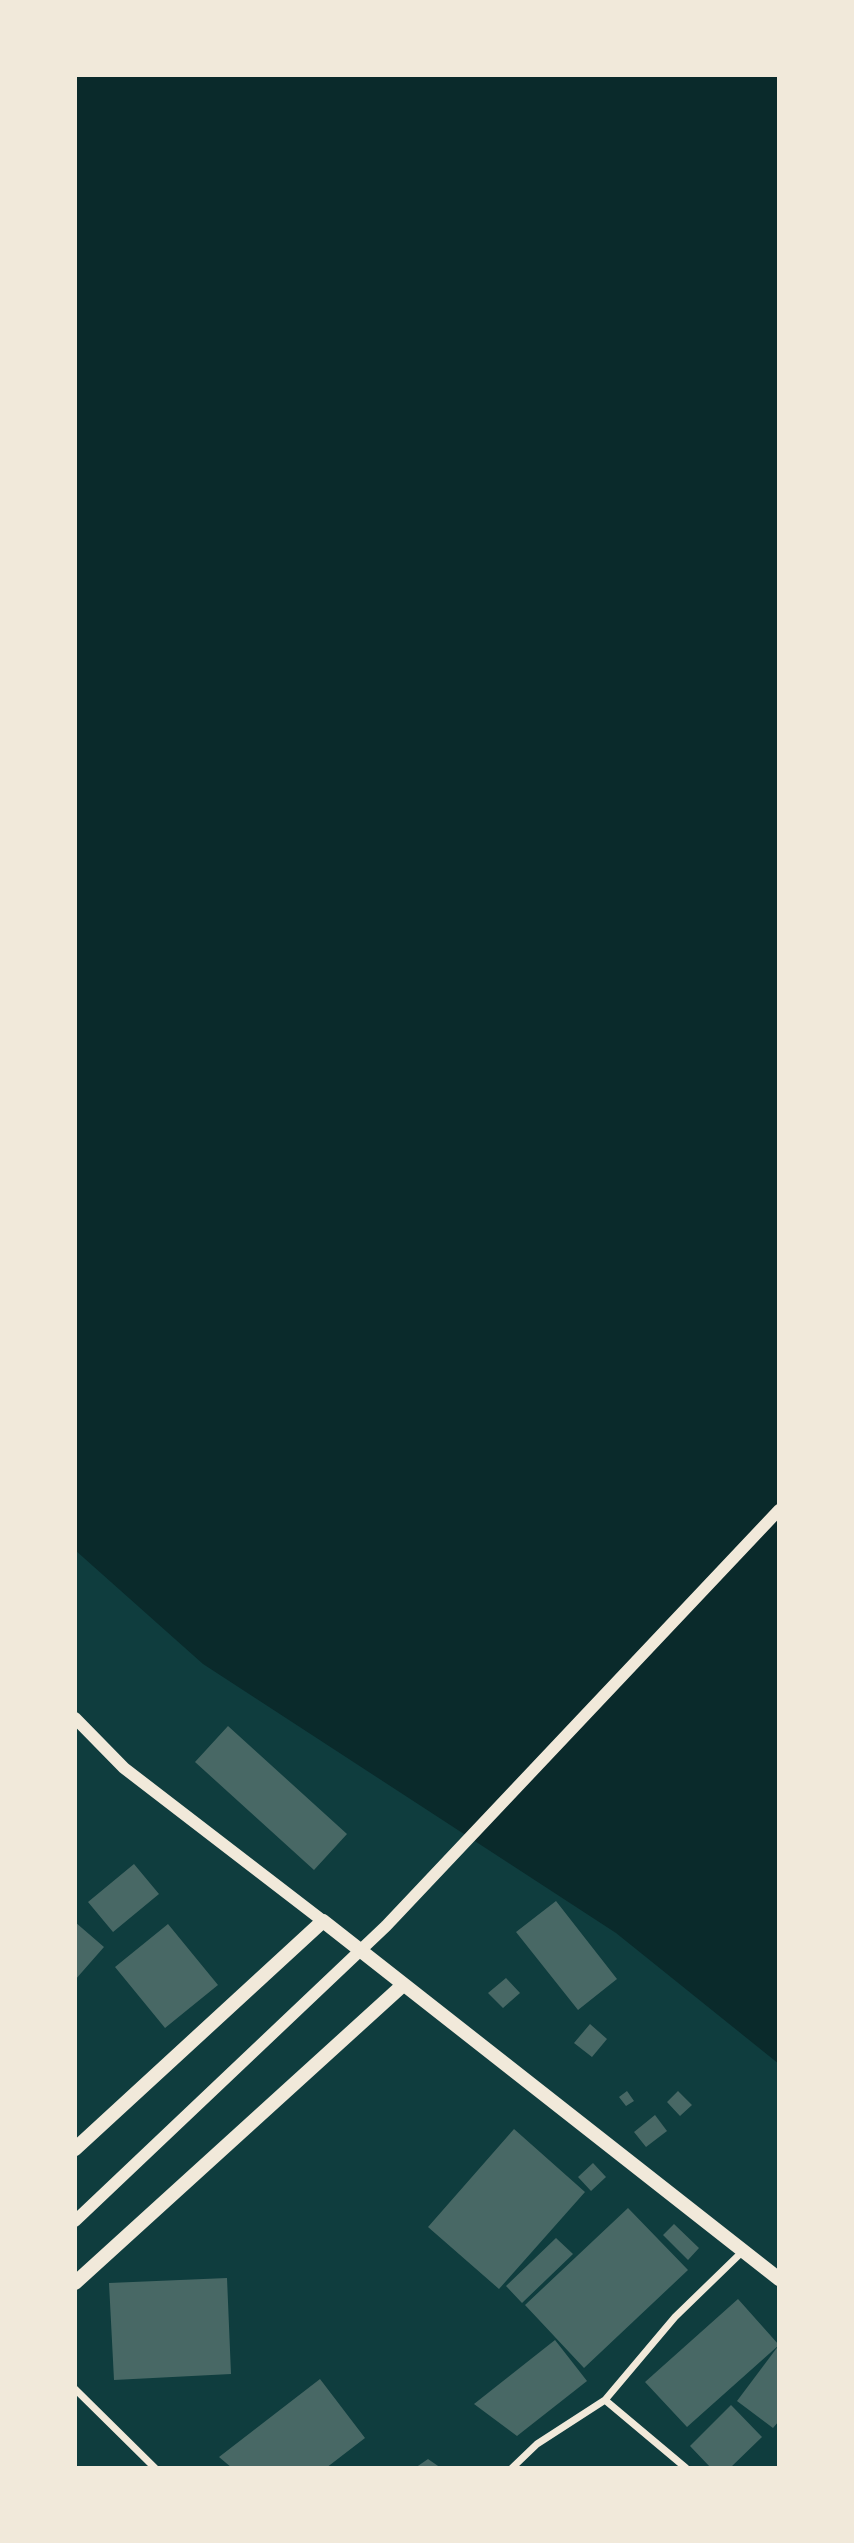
<!DOCTYPE html>
<html>
<head>
<meta charset="utf-8">
<style>
  body { margin:0 }
  #map { position:relative; width:854px; height:2543px; overflow:hidden; background:#0f3d3e; font-family:"Asap Condensed",sans-serif }
  canvas { display:block }
  .frame { position:absolute; inset:0; border:77px solid #f1e9da; pointer-events:none }
</style>
</head>
<body>
<div id="map">
<canvas width="854" height="2543"></canvas>
<div class="frame"></div>
</div>
<script>
const ctx = document.querySelector('canvas').getContext('2d');
ctx.lineJoin = 'round';
function fill(path, color) {
  ctx.fillStyle = color;
  ctx.fill(path, 'evenodd');
}
function toPath(rows) {
  const path = new Path2D();
  for (const r of rows) {
    path.moveTo(r[0], r[1]);
    for (let i = 2; i < r.length; i += 2) path.lineTo(r[i], r[i + 1]);
  }
  return path;
}
function stroke(path, color, width, dash) {
  ctx.strokeStyle = color;
  ctx.lineWidth = width;
  ctx.lineCap = dash ? 'butt' : 'round';
  ctx.setLineDash(dash || []);
  ctx.stroke(path);
}
fill(toPath([
  [75,75,779,75,779,2064,616,1933,203,1664,75,1550]
]), '#0a2a2b');
fill(toPath([
  [228,1726,347,1834,314,1870,195,1762],
  [134,1864,159,1894,113,1932,88,1902],
  [556,1901,617,1979,578,2010,516,1932],
  [75,1922,104,1947,75,1980],
  [168,1924,218,1985,165,2028,115,1967],
  [506,1978,520,1993,503,2008,488,1993],
  [590,2024,607,2039,592,2057,574,2043],
  [627,2091,634,2101,626,2106,619,2097],
  [678,2091,692,2105,680,2116,667,2102],
  [655,2115,667,2131,646,2147,634,2132],
  [514,2129,585,2192,499,2289,428,2227],
  [593,2163,606,2177,591,2191,578,2177],
  [628,2208,688,2270,584,2368,525,2305],
  [674,2224,699,2248,688,2260,663,2235],
  [556,2238,573,2254,522,2303,506,2286],
  [227,2278,231,2374,114,2380,109,2283],
  [738,2299,779,2345,687,2427,645,2382],
  [555,2340,587,2381,517,2436,474,2404],
  [779,2345,779,2421,773,2428,737,2401],
  [320,2379,365,2438,326,2468,232,2468,219,2457],
  [731,2405,762,2437,730,2468,711,2468,690,2446],
  [428,2459,441,2468,415,2468]
]), '#486865');
stroke(toPath([
  [75,2389,155,2468],
  [605,2400,686,2468],
  [512,2468,537,2444,605,2400,675,2317,743,2251]
]), '#f1e9da', 7);
stroke(toPath([
  [75,1718,124,1768,323,1921],
  [75,2221,386,1926,779,1510]
]), '#f1e9da', 12);
stroke(toPath([
  [75,2149,323,1921,779,2279],
  [75,2283,403,1985]
]), '#f1e9da', 14);
</script>
</body>
</html>
